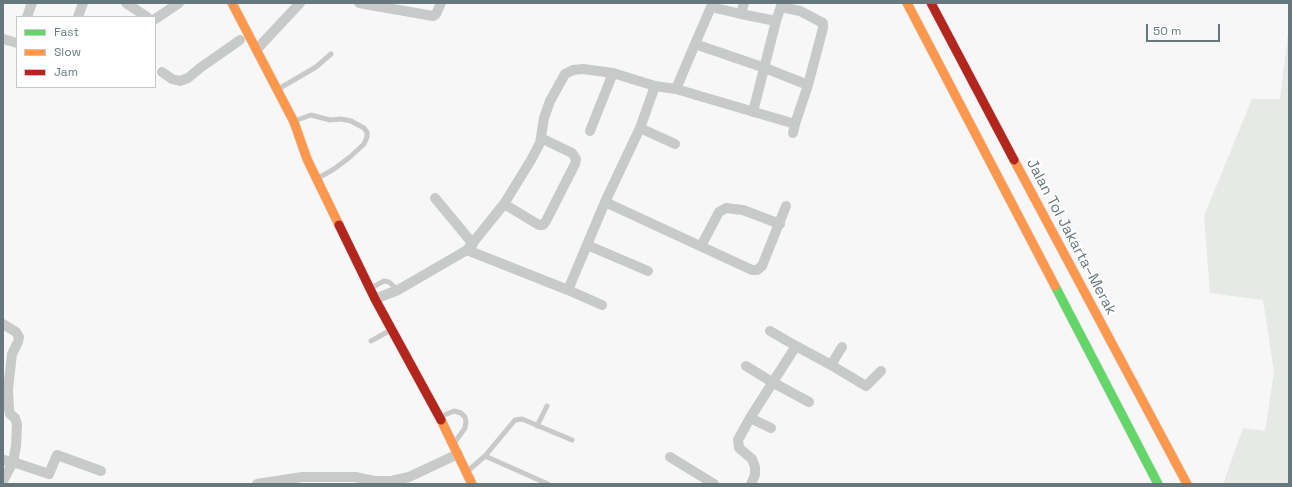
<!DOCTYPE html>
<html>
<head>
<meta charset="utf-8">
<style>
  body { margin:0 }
  #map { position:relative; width:1292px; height:487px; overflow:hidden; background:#f7f7f7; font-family:"Space Grotesk",sans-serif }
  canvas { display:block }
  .frame { position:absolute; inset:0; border:4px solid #66787e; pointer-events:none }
  .legend { position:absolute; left:16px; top:16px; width:140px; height:72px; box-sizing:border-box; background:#fff; border:1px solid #c2c9cb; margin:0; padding:5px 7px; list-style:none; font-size:12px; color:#66787e }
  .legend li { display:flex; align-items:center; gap:8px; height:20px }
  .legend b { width:20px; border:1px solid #c2c9cb }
  .scale { position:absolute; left:1146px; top:24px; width:74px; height:18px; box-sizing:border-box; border:2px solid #66787e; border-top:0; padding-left:5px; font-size:12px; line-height:14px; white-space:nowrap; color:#66787e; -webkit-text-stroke:3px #fff; paint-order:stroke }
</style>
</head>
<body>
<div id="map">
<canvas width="1292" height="487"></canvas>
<div class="frame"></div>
<ul class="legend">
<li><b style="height:5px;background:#63d668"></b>Fast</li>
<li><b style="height:5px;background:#ff974d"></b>Slow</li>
<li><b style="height:5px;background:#b3261e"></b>Jam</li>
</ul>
<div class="scale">50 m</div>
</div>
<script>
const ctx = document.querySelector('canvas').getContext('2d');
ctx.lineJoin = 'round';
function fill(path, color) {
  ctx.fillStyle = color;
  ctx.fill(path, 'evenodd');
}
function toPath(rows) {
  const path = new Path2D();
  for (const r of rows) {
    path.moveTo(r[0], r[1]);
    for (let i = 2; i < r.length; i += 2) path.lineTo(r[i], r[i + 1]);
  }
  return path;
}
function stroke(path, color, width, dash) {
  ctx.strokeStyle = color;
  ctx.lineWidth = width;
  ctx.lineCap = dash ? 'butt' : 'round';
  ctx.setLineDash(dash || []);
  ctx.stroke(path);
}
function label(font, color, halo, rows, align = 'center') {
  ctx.font = font + ' "Space Grotesk",sans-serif';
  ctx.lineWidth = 4;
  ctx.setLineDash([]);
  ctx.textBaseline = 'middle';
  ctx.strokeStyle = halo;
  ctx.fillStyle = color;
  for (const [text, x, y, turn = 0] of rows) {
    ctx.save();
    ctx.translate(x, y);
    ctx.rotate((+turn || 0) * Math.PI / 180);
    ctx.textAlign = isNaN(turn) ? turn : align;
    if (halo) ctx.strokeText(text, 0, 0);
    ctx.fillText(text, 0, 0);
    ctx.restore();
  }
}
fill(toPath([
  [1289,25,1289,484,1223,484,1243,428,1265,431,1274,372,1263,300,1210,293,1204,216,1252,99,1280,99]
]), '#e6e9e5');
const fast = toPath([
  [1055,286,1158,484]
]);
const slow = toPath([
  [232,3,294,122,307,159,339,225],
  [907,3,1055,286],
  [1014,160,1187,484],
  [441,420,472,484]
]);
const jam = toPath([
  [931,3,1014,160],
  [339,225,375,299,441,420]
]);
stroke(fast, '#d3d4d4', 10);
stroke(slow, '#d3d4d4', 10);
stroke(jam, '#d3d4d4', 10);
stroke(toPath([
  [280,88,316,67,331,54],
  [297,120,311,115,330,120,341,119,351,121,364,128,367,132,367,137,364,144,350,157,334,169,320,177],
  [373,287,384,281,389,282,398,290],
  [371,341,389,331],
  [442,416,454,411,461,413,465,417,466,422,465,428,455,442],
  [537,426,547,406],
  [485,456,548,484],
  [469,470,485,456,515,420,522,419,572,440]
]), '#c8caca', 5);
stroke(toPath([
  [126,3,147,17],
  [359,3,433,16,436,14,441,3],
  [744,3,741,14,776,21],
  [781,7,800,11,823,23,823,28,808,85,795,124,793,133],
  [27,17,32,3],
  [78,17,83,3],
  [155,19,179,3],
  [3,39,17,43],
  [695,44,711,7,741,14],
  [257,49,300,3],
  [162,72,172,79,180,81,188,78,200,68,240,40],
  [676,89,695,44,765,68,808,85],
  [753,112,776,21,782,3],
  [640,128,675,144],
  [590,131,613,73],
  [435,198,473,244],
  [605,202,752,270,757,270,762,266,786,206],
  [504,204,539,225,543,225,546,221,575,164,576,159,572,153,541,138],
  [587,245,648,271],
  [701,246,719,212,726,208,743,210,780,224],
  [467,250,568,290,602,305],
  [568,290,605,202,640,128,655,86],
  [375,299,398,290,467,250,504,204,531,160,540,143,544,118,550,101,565,74,573,70,583,69,613,73,655,86,676,89,795,124],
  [3,324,16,332,19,337,18,342,12,354,8,389,9,409,10,414,15,418,17,424,16,446,13,462,3,460],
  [770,331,796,346],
  [831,365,842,347],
  [746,366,772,382,809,402],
  [750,418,771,428],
  [670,457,714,484],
  [3,481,13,462,49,474,57,455,101,471],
  [257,484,302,477,355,477,375,481,391,481,409,477,458,454],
  [751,484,755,475,755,467,752,459,739,448,738,440,750,418,796,346,831,365,866,386,881,371]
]), '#c8caca', 10);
stroke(fast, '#63d668', 9);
stroke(slow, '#ff974d', 9);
stroke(jam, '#b3261e', 9);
label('15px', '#66787e', '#fff', [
  ["Jalan Tol Jakarta–Merak",1071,237,62]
]);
</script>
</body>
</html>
